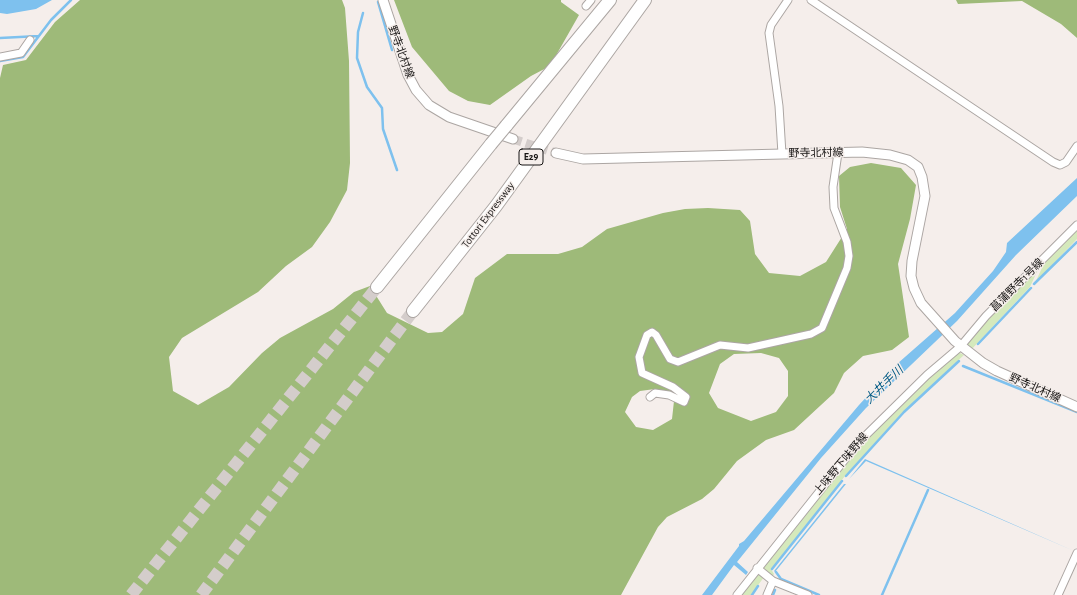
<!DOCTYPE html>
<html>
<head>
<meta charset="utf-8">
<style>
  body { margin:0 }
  canvas { display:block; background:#f5eeeb }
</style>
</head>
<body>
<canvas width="1077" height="595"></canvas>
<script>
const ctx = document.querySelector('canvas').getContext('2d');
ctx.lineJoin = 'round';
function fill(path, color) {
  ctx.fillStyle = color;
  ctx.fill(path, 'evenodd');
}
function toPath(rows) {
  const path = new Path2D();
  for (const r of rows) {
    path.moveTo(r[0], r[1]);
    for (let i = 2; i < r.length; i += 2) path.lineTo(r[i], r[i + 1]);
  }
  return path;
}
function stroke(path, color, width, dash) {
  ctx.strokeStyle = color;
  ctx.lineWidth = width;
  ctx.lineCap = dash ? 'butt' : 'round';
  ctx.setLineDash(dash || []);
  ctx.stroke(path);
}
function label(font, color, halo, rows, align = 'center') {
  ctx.font = font + ' "Alegreya Sans","Noto Sans JP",sans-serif';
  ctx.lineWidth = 3;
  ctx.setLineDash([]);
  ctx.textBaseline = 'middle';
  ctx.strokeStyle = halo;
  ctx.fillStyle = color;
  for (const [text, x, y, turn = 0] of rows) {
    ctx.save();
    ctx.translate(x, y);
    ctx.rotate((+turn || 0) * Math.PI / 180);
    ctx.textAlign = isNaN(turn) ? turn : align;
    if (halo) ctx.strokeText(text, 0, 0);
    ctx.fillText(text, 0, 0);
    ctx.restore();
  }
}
fill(toPath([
  [1077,228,1077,239,1035,283,1047,257],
  [1040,265,1030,287,971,350,967,344,984,323],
  [958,352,964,355,903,412,845,476,771,569,774,574,772,577,762,569,874,430,925,380],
  [757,573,764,577,751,595,739,595]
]), '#d5e9bc');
fill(toPath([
  [80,0,342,0,345,8,349,61,350,163,347,190,330,222,312,247,286,266,258,292,182,338,169,357,173,391,198,405,229,387,262,353,280,338,333,309,354,292,370,286,387,313,428,333,442,332,463,314,475,278,507,254,558,254,582,247,607,229,663,213,685,209,708,208,740,210,750,221,755,254,769,273,800,276,826,262,847,229,840,207,839,176,850,167,871,163,901,168,916,185,910,219,898,264,909,337,892,350,863,356,844,373,834,393,794,430,766,440,737,461,714,489,702,499,667,517,658,527,621,595,0,595,0,78,3,65,26,60,55,22],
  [761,353,779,358,788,371,788,396,776,412,751,421,718,408,709,393,720,364,734,354],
  [655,389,674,401,672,419,653,430,636,427,625,412,632,397,640,391],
  [394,0,561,0,561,2,579,15,550,66,531,76,490,105,468,101,449,91,412,47],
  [956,0,1077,0,1077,38,1061,24,1022,1,958,4]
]), '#9eba79');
fill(toPath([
  [0,0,52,0,36,9,7,14,0,13],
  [1077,178,1077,196,1016,255,957,321,866,408,821,458,737,562,748,572,746,575,734,565,712,595,702,595,739,546,739,544,744,541,859,405,897,364,955,313,993,271,1006,252,1007,243],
  [865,459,1074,551,866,461,849,479],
  [844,484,846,484,775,572,774,571]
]), '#7ec1ee');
stroke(toPath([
  [378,2,392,50],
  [363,13,358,32,357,58,367,87,382,108,383,129,397,170],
  [0,38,39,36],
  [0,61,23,57,51,20,71,0],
  [1034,284,1077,242],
  [978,344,1031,288],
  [963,366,1077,412],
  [846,476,904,412,959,361],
  [772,569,842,481],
  [776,572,781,579,819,595],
  [752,595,758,586],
  [773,595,775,590],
  [882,595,928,490]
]), '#7ec1ee', 2.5);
stroke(toPath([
  [513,139,556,153]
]), '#d4cdcb', 9, [9, 4.5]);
stroke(toPath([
  [131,595,377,287],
  [201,595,413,311]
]), '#d4cdcb', 12, [12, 6]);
const minor = toPath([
  [811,0,1053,162,1060,165,1066,162,1077,146],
  [586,6,591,0],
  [0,57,21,53,30,40],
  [782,154,779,106,769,33,771,25,788,0],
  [650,397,655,393,669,395,684,402,686,397,673,387,642,373,639,357,647,335,652,332,656,335,670,359,678,362,720,345,748,348,811,334,822,328,847,268,849,256,847,242,834,208,833,187,838,153],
  [757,568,773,581,808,595],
  [737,595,858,443,927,375,960,347,986,316,1077,225],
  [767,595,773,581],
  [1058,595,1077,553]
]);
const tertiary = toPath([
  [383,0,408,75,416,90,429,105,449,117,513,139],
  [556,153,583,159,862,152,890,155,908,160,918,167,922,177,925,196,912,261,911,276,914,288,921,303,955,341,983,363,997,371,1077,407]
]);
const motorway = toPath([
  [506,126,610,0],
  [377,287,491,144],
  [413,311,496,206,645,0]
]);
stroke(minor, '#aca6a3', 9);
stroke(tertiary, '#aca6a3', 11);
stroke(motorway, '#aca6a3', 14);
stroke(minor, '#fff', 7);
stroke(tertiary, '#fff', 9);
stroke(motorway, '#fff', 12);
const motorwayBridge = toPath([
  [491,144,506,126]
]);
stroke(motorwayBridge, '#aca6a3', 14, []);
stroke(motorwayBridge, '#fff', 12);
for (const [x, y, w] of [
  [531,157,24]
]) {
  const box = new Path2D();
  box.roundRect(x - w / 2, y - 8, w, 16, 3);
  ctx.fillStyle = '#f5eeeb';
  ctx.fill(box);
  stroke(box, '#171514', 1);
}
label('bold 10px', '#171514', null, [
  ["E29",531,157]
]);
label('11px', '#171514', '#f5eeeb', [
  ["野寺北村線",401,52,70],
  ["野寺北村線",816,153,-1],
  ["Tottori Expressway",488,215,-53],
  ["菖蒲野寺1号線",1017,285,-45],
  ["野寺北村線",1035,388,24],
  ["上味野下味野線",841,464,-50]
]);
label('italic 12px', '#035b85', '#f5eeeb', [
  ["大井手川",884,385,-44]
]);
</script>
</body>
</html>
